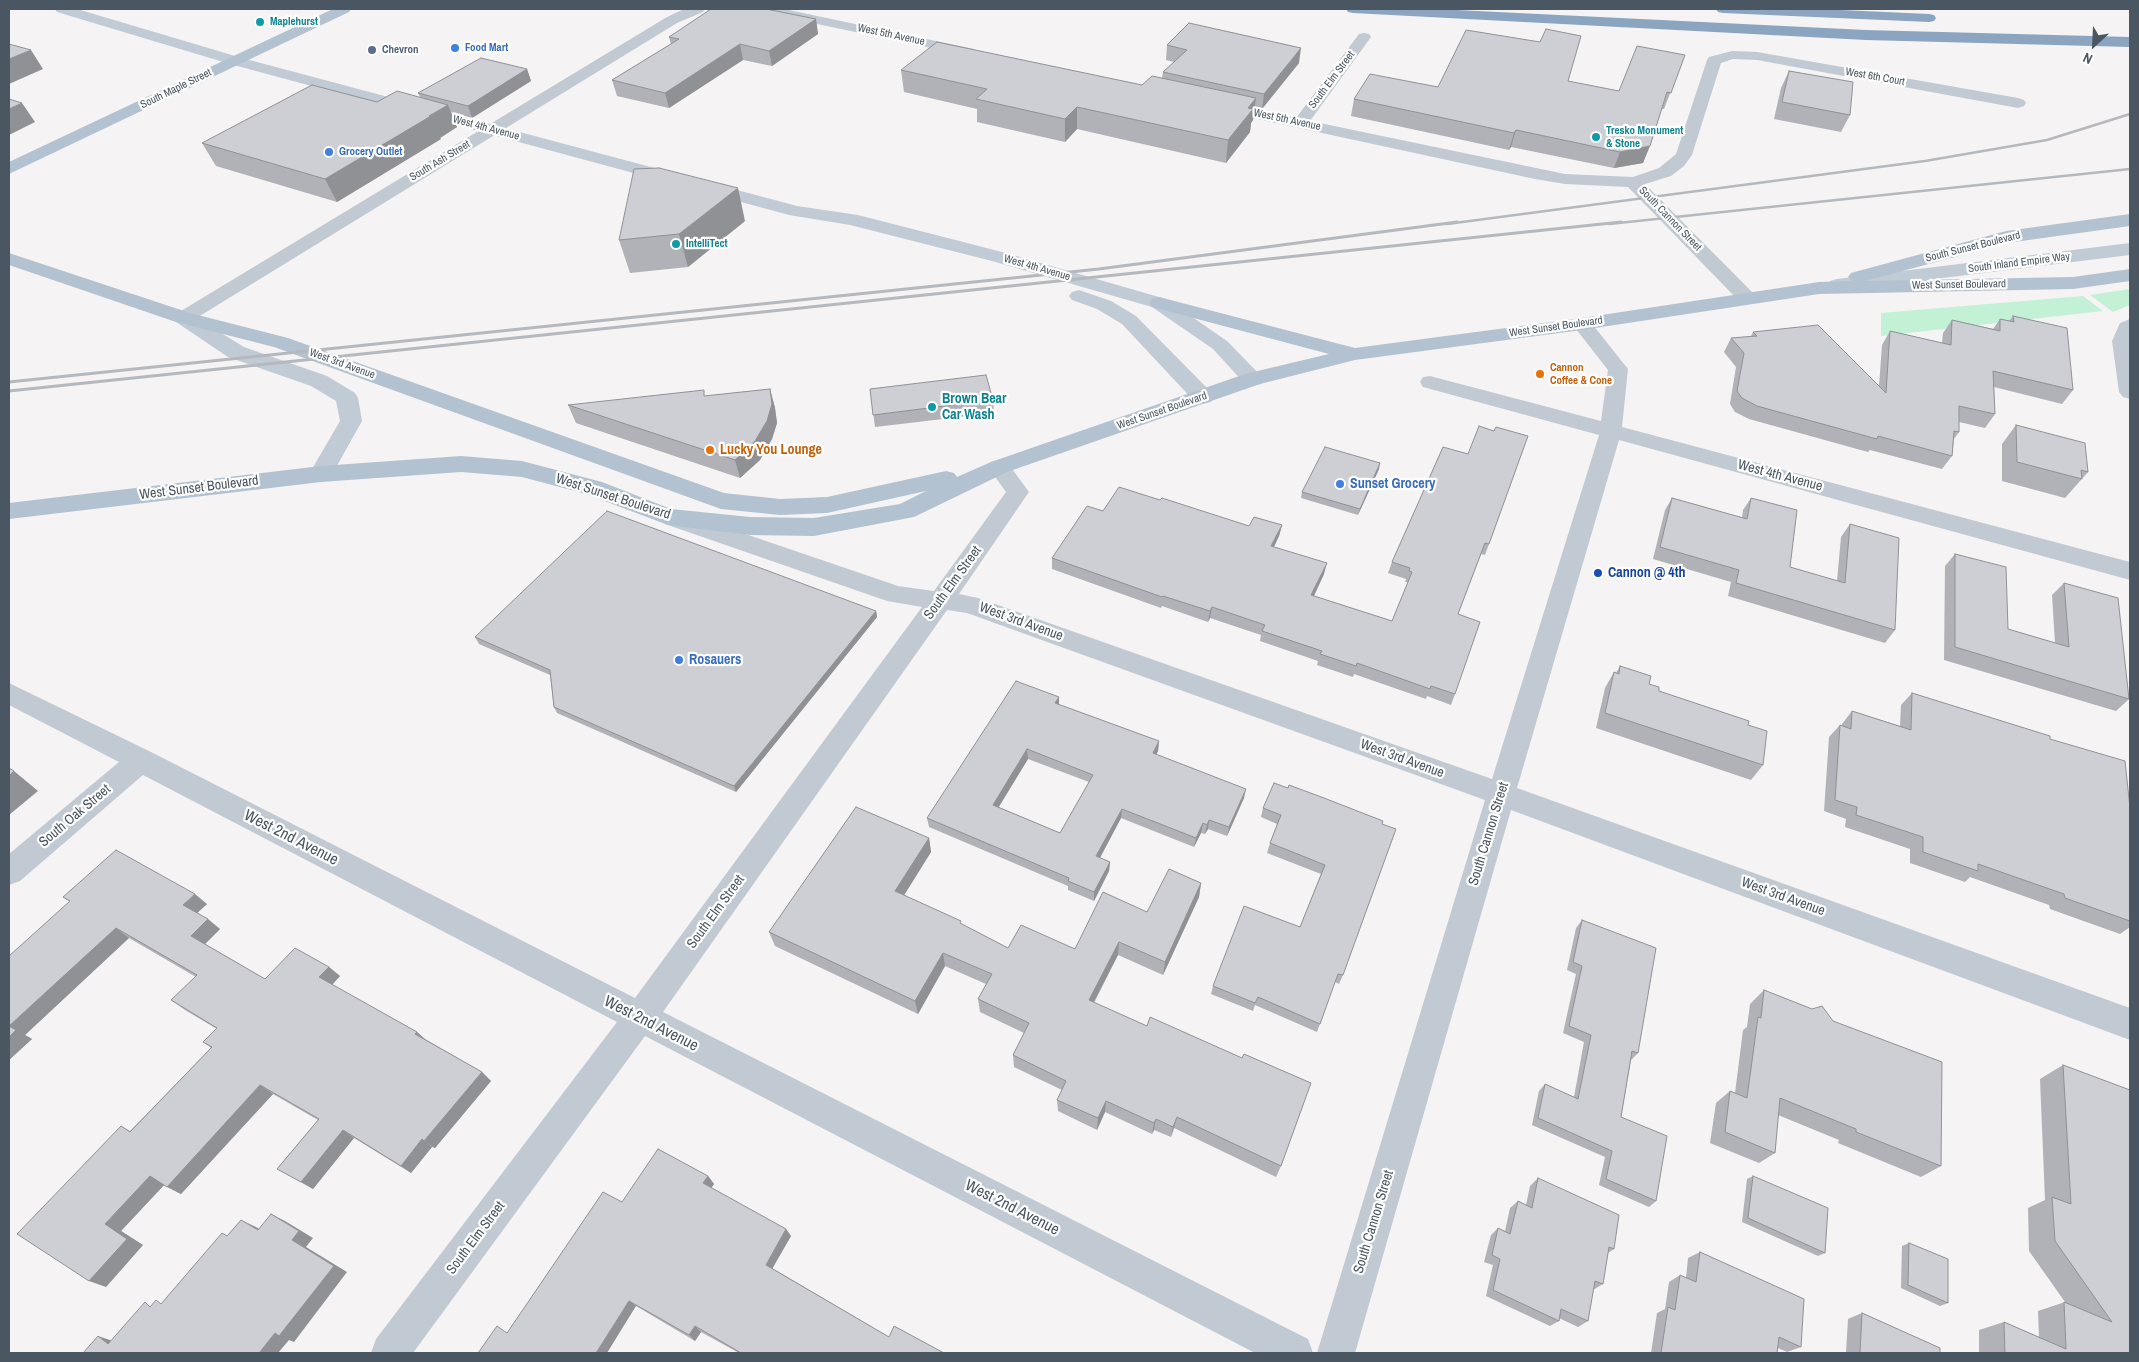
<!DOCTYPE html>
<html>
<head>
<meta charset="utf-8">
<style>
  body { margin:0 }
  #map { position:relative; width:2139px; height:1362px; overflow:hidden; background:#f5f3f3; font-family:"Archivo Narrow",sans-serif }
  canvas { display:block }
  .frame { position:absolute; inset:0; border:10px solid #4a5661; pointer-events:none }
  .north { position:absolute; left:2069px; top:20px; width:50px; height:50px; -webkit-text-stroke:4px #fff; paint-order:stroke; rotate:205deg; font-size:14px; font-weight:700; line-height:20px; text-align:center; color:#4a5661 }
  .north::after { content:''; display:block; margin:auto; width:18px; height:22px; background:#4a5661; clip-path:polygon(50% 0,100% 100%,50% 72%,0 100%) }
</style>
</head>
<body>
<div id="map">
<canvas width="2139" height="1362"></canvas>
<div class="frame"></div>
<div class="north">N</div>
</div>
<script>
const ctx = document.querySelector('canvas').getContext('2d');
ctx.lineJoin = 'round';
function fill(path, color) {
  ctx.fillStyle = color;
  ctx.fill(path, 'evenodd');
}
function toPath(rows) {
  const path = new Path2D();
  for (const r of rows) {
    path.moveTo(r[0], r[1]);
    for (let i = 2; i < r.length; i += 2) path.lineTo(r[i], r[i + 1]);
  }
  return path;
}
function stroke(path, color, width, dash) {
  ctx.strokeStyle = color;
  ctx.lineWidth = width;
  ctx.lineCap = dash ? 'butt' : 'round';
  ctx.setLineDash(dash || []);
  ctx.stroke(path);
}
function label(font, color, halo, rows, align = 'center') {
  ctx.font = font + ' "Archivo Narrow",sans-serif';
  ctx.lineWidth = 4.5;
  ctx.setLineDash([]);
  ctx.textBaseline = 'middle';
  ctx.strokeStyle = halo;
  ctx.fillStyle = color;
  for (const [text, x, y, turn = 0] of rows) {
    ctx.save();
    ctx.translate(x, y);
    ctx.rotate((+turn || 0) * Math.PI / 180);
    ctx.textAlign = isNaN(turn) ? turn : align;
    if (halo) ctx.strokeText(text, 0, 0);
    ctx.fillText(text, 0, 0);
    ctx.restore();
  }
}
fill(toPath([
  [2130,289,2130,305,2113,312,2090,295],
  [2083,296,2103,311,1881,336,1881,313]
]), '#c3f1d5');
fill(toPath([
  [684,9,705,9,703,12,677,23,190,322,183,324,176,322,173,318,176,314,667,17,684,9],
  [758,9,784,9,969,48,974,49,976,52,974,55,969,56,765,13,758,9],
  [1364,33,1369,34,1371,37,1310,121,1565,174,1633,177,1659,168,1676,154,1707,60,1709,57,1732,51,1757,52,2018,98,2024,100,2026,103,2024,106,2018,108,1757,60,1733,59,1721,63,1692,155,1684,166,1671,176,1645,184,1754,294,1757,298,1754,302,1747,304,1740,302,1628,187,1565,184,1535,179,1220,111,1214,109,1212,106,1214,103,1220,101,1296,118,1359,34,1364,33],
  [1582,318,1589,320,1628,369,1622,427,2130,562,2130,580,1619,440,1517,788,2130,1008,2130,1040,1511,810,1355,1353,1317,1353,1485,800,967,613,947,610,663,1012,1308,1339,1313,1353,1255,1353,645,1036,413,1353,371,1353,376,1339,617,1022,143,775,20,881,9,885,9,854,119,762,9,705,9,683,151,752,635,998,922,607,887,601,665,524,661,518,665,512,673,510,681,512,898,586,934,591,1006,492,988,467,991,462,999,460,1007,462,1029,492,959,594,978,598,1492,779,1599,435,1423,387,1420,382,1423,377,1430,376,1601,421,1608,370,1572,324,1575,320,1582,318],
  [2130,319,2130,399,2123,397,2119,392,2112,341,2120,323,2130,319]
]), '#c1cad2');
fill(toPath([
  [55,9,77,9,242,58,797,206,858,215,1006,253,1166,299,1227,341,1264,379,1261,384,1253,386,1245,384,1213,349,1152,307,992,261,850,225,789,215,230,64,57,12,55,9],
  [2130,243,2130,255,1837,291,1830,289,1827,285,1830,281,1837,279,2130,243],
  [1079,290,1111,301,1136,316,1211,392,1214,397,1211,402,1203,404,1195,402,1122,324,1097,309,1072,300,1069,296,1072,292,1079,290],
  [183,312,190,314,244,347,327,376,355,393,358,398,362,421,329,480,321,482,313,480,309,474,340,421,336,401,311,386,228,357,176,322,173,318,176,314,183,312]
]), '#c1cbd6');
fill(toPath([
  [333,9,351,9,349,12,9,174,9,162,333,9],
  [2130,214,2130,226,2007,243,1865,281,2073,277,2130,269,2130,281,2073,289,1819,294,1582,330,1355,360,1260,384,1007,472,914,517,814,536,750,535,668,525,586,494,522,477,461,472,321,482,9,519,9,503,321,466,461,456,522,461,602,482,671,509,750,517,814,518,900,504,926,491,827,513,780,515,721,509,274,347,176,322,9,265,9,253,190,313,288,338,724,493,780,499,827,497,946,471,954,473,957,477,991,462,1245,374,1329,354,1152,307,1149,303,1152,299,1159,297,1355,348,1582,318,1819,282,1852,281,1848,277,1851,273,2006,231,2130,214]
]), '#b3c2d1');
fill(toPath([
  [1346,9,1436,9,1866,30,2130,37,2130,47,1866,40,1353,13,1348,12,1346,9],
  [1716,9,1819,9,1929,14,1934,15,1936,18,1934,21,1929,22,1723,13,1718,12,1716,9]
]), '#8ba5c1');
stroke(toPath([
  [1447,224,1925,161,2047,140,2130,114],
  [1609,224,2130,169]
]), '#b5b8bd', 2.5);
stroke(toPath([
  [9,382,1099,269,1457,222],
  [9,391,1621,222]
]), '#b5b8bd', 3);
fill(toPath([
  [816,19,818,34,772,66,743,60,669,108,617,96,612,80,671,44,669,37],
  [1167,45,1299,63,1262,109,1255,107,1253,120,1251,123,1250,132,1226,163,1077,129,1065,142,977,122,977,109,904,92,901,70,1142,85,1162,78,1163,72,1174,62,1166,60],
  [1685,55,1664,109,1662,109,1643,163,1614,168,1511,147,1509,150,1351,116,1354,99,1438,87,1619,91],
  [527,69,531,81,472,118,451,112,457,127,440,138,441,139,337,202,216,166,202,143,377,102,420,97,418,93],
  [1789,71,1850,115,1841,132,1774,119,1781,88],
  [745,221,688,267,630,273,619,240],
  [2013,316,2073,390,2062,404,1994,387,1995,414,1985,428,1959,422,1959,432,1954,439,1952,456,1942,469,1870,450,1868,452,1749,419,1735,412,1730,404,1736,367,1724,352,1731,338,1751,336,1753,332,1879,386,1882,345,1890,331,1942,343,1943,333,1952,320,1993,329,2000,319,2009,321],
  [770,389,775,408,777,423,772,439,760,460,740,478,576,423,568,405,706,396],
  [870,389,993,400,994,413,875,427],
  [2016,425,2088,472,2065,498,2002,481,2002,444],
  [1443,447,1489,544,1485,555,1481,554,1458,614,1455,694,1451,705,1427,696,1426,699,1354,674,1353,677,1317,665,1318,661,1260,641,1261,635,1210,618,1208,622,1162,606,1161,608,1052,569,1052,558,1103,511,1160,500,1249,526,1282,525,1279,536,1274,547,1324,574,1314,596,1392,621,1408,582,1405,582,1406,579,1388,573,1392,562],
  [1379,469,1358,515,1301,498,1302,492],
  [1672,498,1742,518,1743,510,1751,498,1790,567,1837,581,1841,537,1850,524,1895,630,1885,643,1728,596,1731,582,1653,559,1665,510],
  [1955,554,2008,629,2055,643,2052,595,2064,583,2129,699,2116,711,1944,660,1945,566],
  [876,611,877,617,736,792,557,713,554,707,550,675,479,644,475,637],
  [1620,666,1649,684,1659,691,1763,765,1751,780,1596,728,1605,688,1614,672,1616,673],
  [1912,693,2050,739,2130,808,2130,927,2120,934,2050,909,2049,905,1970,877,1965,882,1910,863,1910,849,1845,827,1846,819,1824,811,1829,737,1840,725,1842,726,1842,724,1852,711,1900,726,1901,705],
  [1059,697,1059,705,1159,741,1158,751,1156,754,1244,798,1227,836,1208,829,1205,834,1201,833,1194,847,1121,818,1100,858,1110,862,1109,871,1094,901,1068,890,1068,886,929,827,927,818],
  [1028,759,1089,782,1060,833,998,807],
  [1288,788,1324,798,1343,975,1339,984,1335,982,1317,1032,1255,1005,1253,1011,1211,994,1213,986,1300,927,1321,874,1267,853,1270,843,1277,824,1261,817,1263,808],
  [929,838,931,852,904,895,1008,948,1075,949,1201,883,1199,897,1163,975,1118,955,1094,1003,1281,1166,1276,1177,1174,1128,1171,1137,1154,1130,1152,1134,1105,1112,1097,1130,1058,1111,1057,1100,1062,1090,1014,1067,1013,1055,1024,1033,980,1012,978,999,986,984,945,966,918,1014,775,946,769,932],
  [63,897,207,904,197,913,220,929,205,944,265,979,329,967,340,976,332,985,417,1032,425,1039,482,1072,491,1081,435,1148,432,1147,411,1173,354,1138,313,1189,277,1169,318,1120,273,1094,181,1194,164,1185,121,1231,143,1245,106,1287,121,1126,130,1131,211,1048,203,1042,217,1029,185,1010,171,1000,196,977,129,938,25,1035,32,1039,9,1060,70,902],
  [1582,920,1638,1053,1631,1060,1621,1117,1656,1201,1649,1207,1599,1185,1605,1157,1532,1125,1539,1091,1545,1084,1574,1097,1584,1042,1563,1033,1576,974,1567,970,1576,928],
  [1764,990,1941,1166,1921,1177,1838,1143,1839,1140,1778,1115,1775,1153,1759,1163,1710,1143,1716,1103,1730,1091,1735,1093,1743,1030,1747,1027,1750,1004],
  [2063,1065,2130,1353,1979,1353,1979,1330,2004,1322,2039,1337,2038,1311,2065,1302,2029,1251,2028,1208,2045,1200,2040,1079],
  [708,1176,714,1184,711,1188,786,1229,791,1236,772,1268,889,1337,944,1353,739,1353,701,1332,695,1341,636,1306,508,1332],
  [1753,1176,1825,1253,1818,1256,1742,1222,1747,1179],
  [1538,1178,1614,1249,1608,1253,1603,1284,1593,1290,1588,1321,1578,1327,1559,1318,1559,1321,1550,1326,1486,1296,1493,1265,1484,1262,1491,1235,1498,1228,1505,1231,1510,1208,1518,1201,1526,1205,1530,1186],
  [1909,1243,1948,1303,1940,1306,1901,1288,1902,1246],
  [1700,1252,1801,1347,1787,1352,1778,1348,1777,1353,1651,1353,1657,1313,1665,1309,1669,1282,1680,1275,1686,1278,1688,1258],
  [1862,1313,1940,1353,1846,1353,1848,1319]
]), '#b0b2b7');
fill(toPath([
  [816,19,818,34,772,66,769,51],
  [740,44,743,60,669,108,665,93],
  [1301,48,1299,63,1262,109,1264,94],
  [31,50,43,69,9,84,9,59],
  [527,69,531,81,472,118,468,106],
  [1256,98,1253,120,1251,123,1250,132,1226,163,1228,140,1248,108],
  [22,103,35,122,9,135,9,109],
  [448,105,457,127,440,138,441,139,337,202,325,179],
  [1077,107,1077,129,1065,142,1065,119],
  [1516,130,1511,147,1509,150,1514,133],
  [1650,146,1643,163,1614,168,1620,152],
  [738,188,745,221,688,267,679,234],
  [770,389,775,408,777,423,772,439,760,460,740,478,735,460],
  [1380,463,1379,469,1358,515,1360,509],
  [1282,525,1279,536,1269,557,1271,546],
  [1327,563,1324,574,1309,606,1311,595],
  [1212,607,1210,618,1208,622,1210,611],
  [876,611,877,617,736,792,734,786],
  [1059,697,1059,707,1055,703],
  [1159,741,1158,751,1152,763,1153,753],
  [1027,749,1028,759,994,815,993,805],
  [14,771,38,791,9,815,9,776],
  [1246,789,1244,798,1227,836,1229,827],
  [1122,809,1121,818,1096,865,1096,856],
  [1209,820,1208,829,1205,834,1207,825],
  [1203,823,1201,833,1194,847,1196,838],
  [929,838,931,852,898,905,895,891],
  [1110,862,1109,871,1094,901,1094,892],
  [1201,883,1199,897,1163,975,1165,962],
  [195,894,207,904,195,915,183,905],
  [208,919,220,929,203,946,191,936],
  [116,928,129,938,25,1035,32,1039,9,1060,9,1026],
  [1119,942,1118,955,1088,1013,1089,1000],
  [943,953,945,966,918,1014,915,1001],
  [329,967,340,976,330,987,319,977],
  [417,1032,427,1041,415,1034],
  [482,1072,491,1081,435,1148,424,1141],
  [260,1085,273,1094,181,1194,167,1187],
  [1106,1101,1105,1112,1097,1130,1098,1118],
  [1177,1117,1174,1128,1171,1137,1173,1127],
  [1156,1119,1154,1130,1152,1134,1154,1123],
  [343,1130,354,1138,313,1189,301,1182],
  [422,1139,432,1147,411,1173,401,1166],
  [150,1176,165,1184,121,1231,143,1245,106,1287,89,1281,105,1224],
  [708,1176,714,1184,709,1191,703,1183],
  [271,1214,285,1221,313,1238,306,1247,347,1272,294,1342,289,1340,278,1353,259,1353,275,1333,292,1240],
  [241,1220,256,1227,272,1237,258,1230],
  [786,1229,791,1236,771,1271,766,1265],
  [629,1301,636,1306,607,1353,596,1353],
  [695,1326,701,1332,695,1341,689,1335],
  [98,1336,116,1342,108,1344]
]), '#909195');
const building = toPath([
  [711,9,766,9,816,19,769,51,740,44,665,93,612,80,679,39,669,37,711,9],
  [1189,23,1301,48,1264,94,1163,72,1187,50,1167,45,1189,23],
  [1546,29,1581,36,1568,81,1619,91,1637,46,1685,55,1671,93,1667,92,1650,146,1620,152,1516,130,1514,133,1354,99,1370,74,1438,87,1466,30,1540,42,1546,29],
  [937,42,1142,85,1152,76,1256,98,1248,108,1253,109,1228,140,1077,107,1065,119,976,99,987,89,901,70,937,42],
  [9,44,31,50,9,59,9,44],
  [481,58,527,69,468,106,418,93,481,58],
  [1789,71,1853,82,1850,115,1782,102,1789,71],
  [312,85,377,102,397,91,448,105,429,116,431,116,325,179,202,143,312,85],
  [9,99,22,103,9,109,9,99],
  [659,168,738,188,679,234,619,240,634,169,659,168],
  [2013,316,2067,328,2073,390,1993,371,1995,414,1959,406,1959,432,1954,431,1952,456,1878,436,1877,439,1757,406,1742,398,1737,391,1744,353,1731,338,1757,336,1753,332,1818,325,1886,393,1890,331,1951,345,1952,320,2000,331,2000,319,2014,322,2013,316],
  [986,375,993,400,873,415,870,389,986,375],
  [770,389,772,404,767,421,755,441,735,460,568,405,704,390,704,396,770,389],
  [2016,425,2085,443,2088,472,2081,470,2082,479,2017,462,2016,425],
  [1479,426,1494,431,1496,427,1528,436,1489,544,1485,543,1458,614,1480,622,1455,694,1431,686,1430,689,1357,663,1356,666,1320,654,1322,651,1262,631,1265,625,1212,607,1210,611,1163,596,1162,597,1052,558,1087,506,1103,511,1119,487,1160,500,1162,498,1249,526,1254,517,1282,525,1271,546,1327,563,1311,595,1392,621,1412,572,1409,571,1410,568,1392,562,1443,447,1468,454,1479,426],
  [1325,447,1380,463,1360,509,1302,492,1325,447],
  [1672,498,1747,519,1751,498,1797,510,1790,567,1845,583,1850,524,1899,538,1895,630,1736,583,1739,570,1660,547,1672,498],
  [607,511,876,611,734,786,554,707,550,670,475,637,607,511],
  [1955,554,2006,567,2008,629,2069,647,2064,583,2118,598,2129,699,1955,647,1955,554],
  [1620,666,1651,676,1649,684,1659,687,1659,691,1749,721,1748,725,1767,731,1763,765,1605,713,1614,672,1619,674,1620,666],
  [1016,681,1059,697,1055,703,1159,741,1153,753,1246,789,1229,827,1209,820,1207,825,1203,823,1196,838,1122,809,1096,856,1110,862,1094,892,1068,881,1069,878,927,818,1016,681],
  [1027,749,1093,775,1060,833,993,805,1027,749],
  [1912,693,2050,736,2050,739,2125,761,2130,808,2130,921,2065,898,2064,894,1978,864,1978,871,1923,852,1923,837,1856,815,1857,807,1835,800,1840,725,1851,729,1852,711,1911,730,1912,693],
  [9,768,14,771,9,776,9,768],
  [1274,783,1288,788,1289,785,1324,798,1383,821,1382,824,1396,829,1343,975,1338,974,1320,1024,1258,997,1255,1003,1213,986,1244,906,1300,927,1325,865,1270,843,1281,815,1263,808,1274,783],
  [856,807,929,838,895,891,961,921,960,923,1008,948,1021,925,1075,949,1103,892,1147,912,1169,869,1201,883,1165,962,1119,942,1089,1000,1147,1026,1150,1017,1242,1058,1244,1054,1311,1083,1281,1166,1177,1117,1173,1127,1156,1119,1154,1123,1106,1101,1098,1118,1057,1100,1066,1081,1013,1055,1029,1023,978,999,992,974,943,953,915,1001,769,932,856,807],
  [116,850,195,894,183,905,208,919,191,936,265,979,295,948,329,967,319,977,417,1032,415,1034,482,1072,424,1141,422,1139,401,1166,343,1130,301,1182,277,1169,319,1119,260,1085,167,1187,150,1176,105,1224,127,1239,89,1281,17,1234,121,1126,130,1132,212,1047,203,1042,217,1028,171,1000,197,975,116,928,9,1026,16,1030,9,1037,9,956,70,901,63,897,116,850],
  [1582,920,1656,948,1638,1053,1632,1051,1621,1117,1667,1136,1656,1201,1606,1179,1612,1151,1538,1118,1545,1084,1578,1099,1591,1035,1569,1026,1582,966,1573,962,1582,920],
  [1764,990,1812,1009,1822,1006,1833,1021,1942,1062,1941,1166,1856,1132,1856,1129,1780,1098,1775,1153,1725,1132,1730,1091,1747,1098,1758,1017,1761,1018,1764,990],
  [2063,1065,2130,1090,2130,1353,2005,1353,2004,1322,2066,1349,2064,1302,2112,1322,2055,1241,2052,1197,2071,1204,2063,1065],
  [658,1149,708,1176,703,1183,786,1229,766,1265,889,1337,894,1326,944,1353,741,1353,695,1326,689,1335,629,1301,596,1353,478,1353,497,1326,507,1333,603,1192,622,1202,658,1149],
  [1753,1176,1828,1208,1825,1253,1748,1218,1753,1176],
  [1538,1178,1619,1215,1614,1249,1609,1247,1603,1284,1595,1281,1588,1321,1561,1309,1559,1321,1493,1290,1500,1259,1492,1255,1498,1228,1510,1234,1518,1201,1532,1208,1538,1178],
  [271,1214,299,1231,292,1240,334,1266,279,1336,275,1333,259,1353,83,1353,98,1336,108,1344,145,1302,150,1307,156,1300,161,1304,222,1233,227,1236,241,1220,258,1230,271,1214],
  [1909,1243,1948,1259,1948,1303,1908,1285,1909,1243],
  [1700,1252,1804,1299,1801,1347,1779,1337,1777,1353,1661,1353,1668,1307,1675,1310,1680,1275,1696,1282,1700,1252],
  [1862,1313,1940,1348,1940,1353,1860,1353,1862,1313]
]);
fill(building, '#cdcfd5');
stroke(building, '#909195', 1);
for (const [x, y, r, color] of [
  [260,22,5,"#0f9aa8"],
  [455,48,5,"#3f7fe0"],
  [372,50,5,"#5c6f8a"],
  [1596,137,5,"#0f9aa8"],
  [329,152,5,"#3f7fe0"],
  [676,244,5,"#0f9aa8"],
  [1540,374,5,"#e8710a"],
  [932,407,5,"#0f9aa8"],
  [710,450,5,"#e8710a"],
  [1340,484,5,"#3f7fe0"],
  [1598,573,5,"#1a4fb4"],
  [679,660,5,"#3f7fe0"]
]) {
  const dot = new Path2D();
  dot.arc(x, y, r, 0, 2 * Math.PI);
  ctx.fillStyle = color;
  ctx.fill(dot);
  stroke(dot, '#fff', 2);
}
label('bold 11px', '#0d838f', '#fff', [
  ["Maplehurst",270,22],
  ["Tresko Monument",1606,131],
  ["& Stone",1606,144],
  ["IntelliTect",686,244]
], 'left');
label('11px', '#4a5661', '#fff', [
  ["West 5th Avenue",891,35,12],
  ["West 6th Court",1875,77,10],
  ["South Elm Street",1332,80,-53],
  ["South Maple Street",176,89,-26],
  ["West 5th Avenue",1287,120,12],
  ["West 4th Avenue",486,128,15],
  ["South Ash Street",440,161,-31],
  ["South Cannon Street",1670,219,46],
  ["South Sunset Boulevard",1973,247,-14],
  ["South Inland Empire Way",2019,263,-7],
  ["West 4th Avenue",1037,268,16],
  ["West Sunset Boulevard",1959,285,-1],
  ["West Sunset Boulevard",1556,327,-8],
  ["West 3rd Avenue",342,364,20],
  ["West Sunset Boulevard",1162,411,-19]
]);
label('bold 11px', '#366cbe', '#fff', [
  ["Food Mart",465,48],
  ["Grocery Outlet",339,152]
], 'left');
label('bold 11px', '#4e5e75', '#fff', [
  ["Chevron",382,50]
], 'left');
label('bold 11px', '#c56008', '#fff', [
  ["Cannon",1550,368],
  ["Coffee & Cone",1550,381]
], 'left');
label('bold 14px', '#0d838f', '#fff', [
  ["Brown Bear",942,399],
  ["Car Wash",942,415]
], 'left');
label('bold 14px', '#c56008', '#fff', [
  ["Lucky You Lounge",720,450]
], 'left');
label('14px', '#4a5661', '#fff', [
  ["West 4th Avenue",1780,476,15],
  ["West Sunset Boulevard",199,488,-7],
  ["West Sunset Boulevard",613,497,18],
  ["South Elm Street",953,583,-54],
  ["West 3rd Avenue",1021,622,20],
  ["West 3rd Avenue",1402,759,20],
  ["South Oak Street",75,816,-40],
  ["South Cannon Street",1489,834,-73],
  ["West 3rd Avenue",1783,897,20],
  ["South Elm Street",716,912,-54],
  ["South Cannon Street",1374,1222,-73],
  ["South Elm Street",476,1238,-53]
]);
label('bold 14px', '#366cbe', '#fff', [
  ["Sunset Grocery",1350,484],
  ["Rosauers",689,660]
], 'left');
label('bold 14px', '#164399', '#fff', [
  ["Cannon @ 4th",1608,573]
], 'left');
label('16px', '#4a5661', '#fff', [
  ["West 2nd Avenue",291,838,27],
  ["West 2nd Avenue",651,1024,27],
  ["West 2nd Avenue",1012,1208,27]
]);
</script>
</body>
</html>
